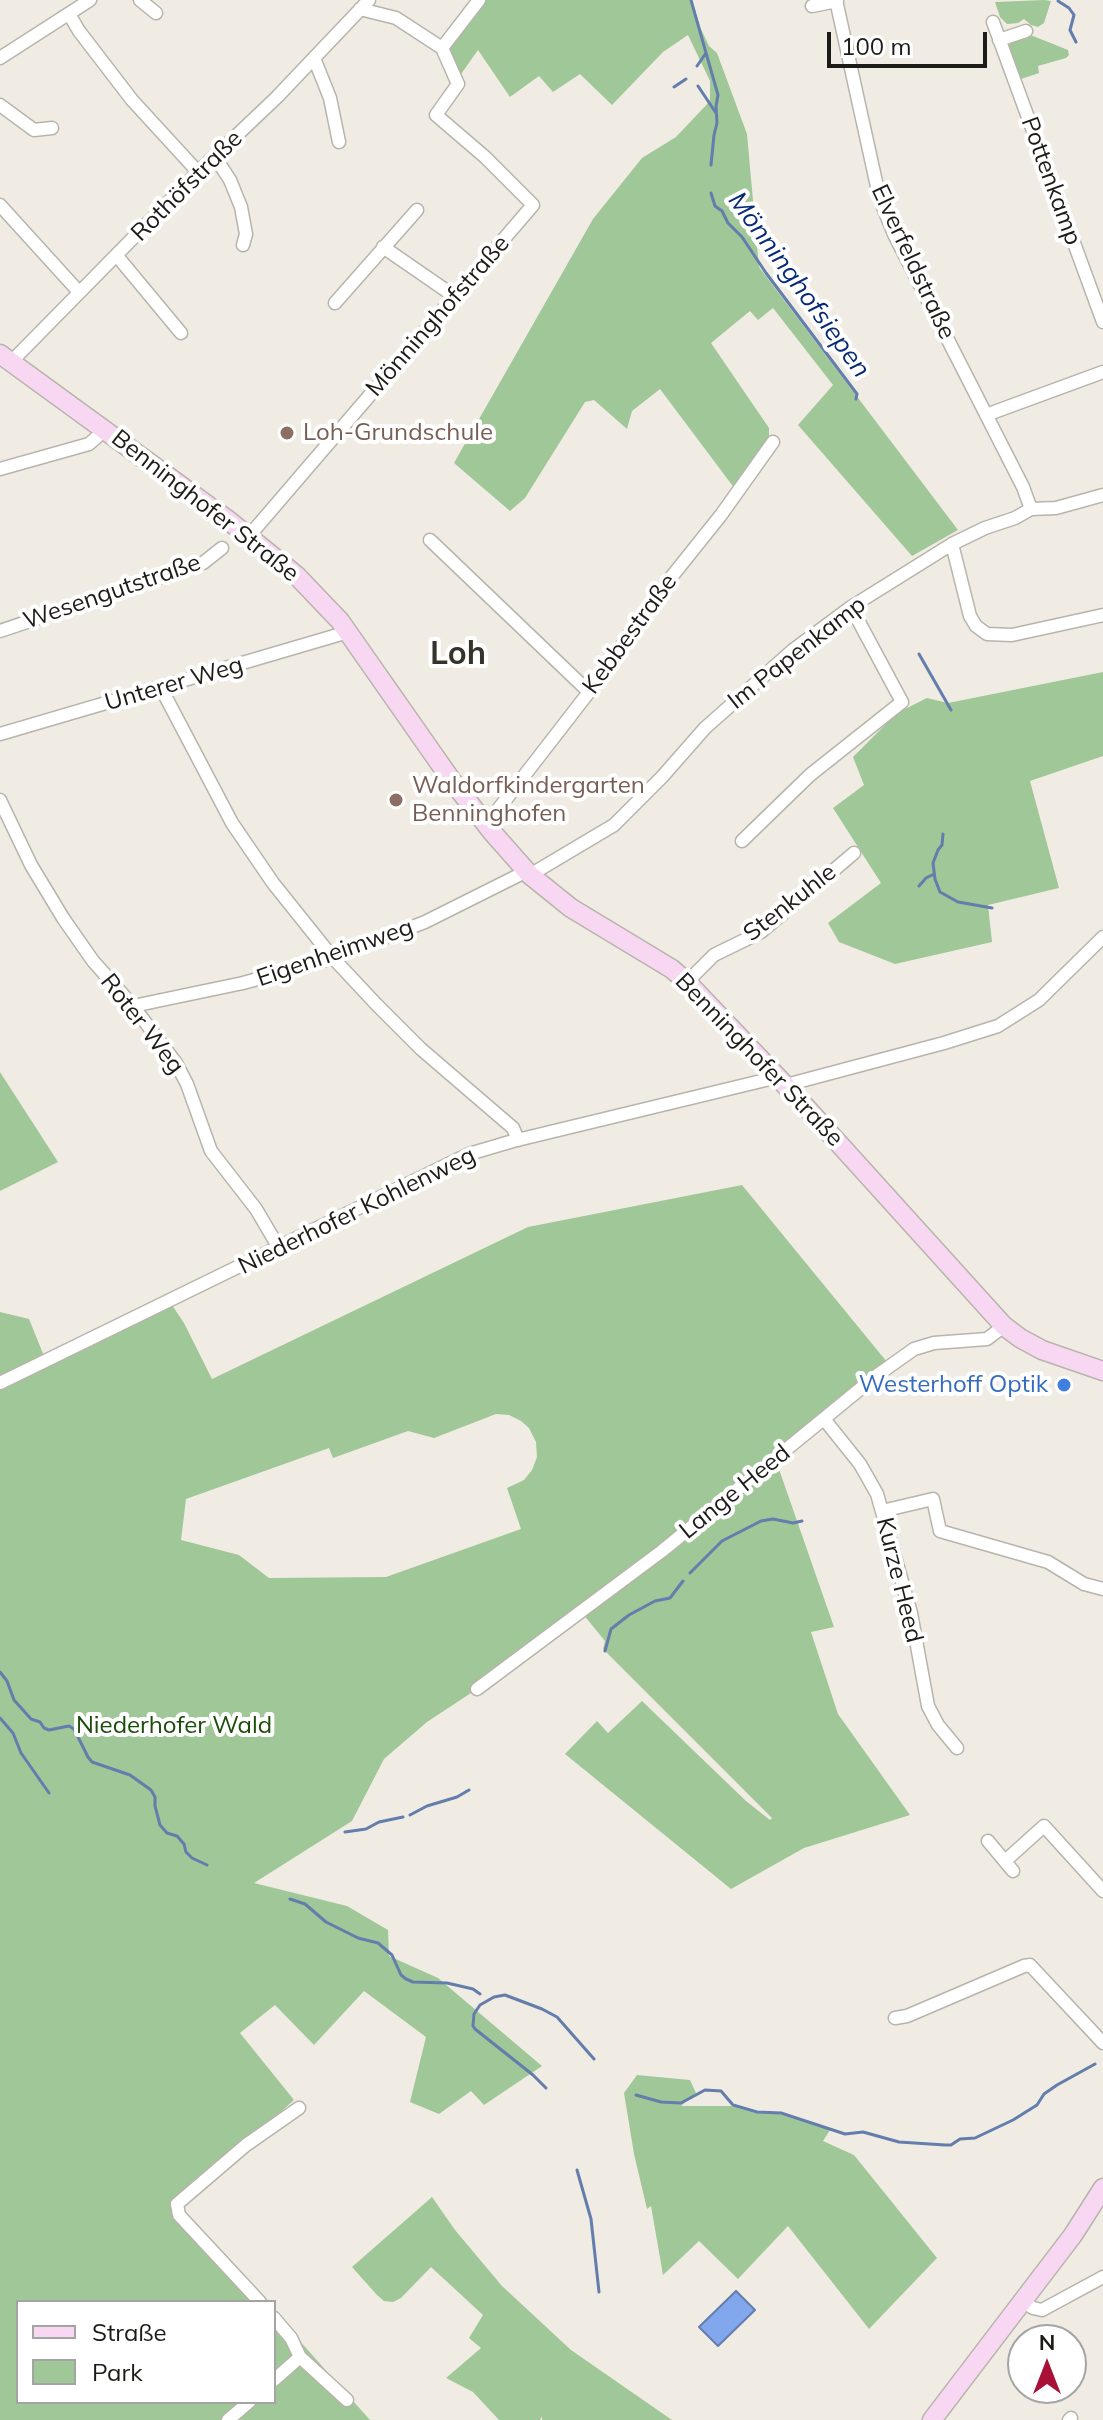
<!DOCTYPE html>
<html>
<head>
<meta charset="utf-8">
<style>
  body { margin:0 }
  #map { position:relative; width:1103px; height:2420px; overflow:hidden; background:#f0ece3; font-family:Mulish,sans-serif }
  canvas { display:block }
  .legend { position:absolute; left:16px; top:2300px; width:260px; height:104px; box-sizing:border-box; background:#fff; border:2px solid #a4a4a3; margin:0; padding:10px 14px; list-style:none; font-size:24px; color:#1c1b18 }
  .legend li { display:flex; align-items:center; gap:16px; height:40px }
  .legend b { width:40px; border:2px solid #a4a4a3 }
  .north { position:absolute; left:1007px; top:2324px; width:80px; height:80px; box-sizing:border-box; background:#fff; border:2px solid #a4a4a3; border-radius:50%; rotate:0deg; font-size:22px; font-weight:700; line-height:32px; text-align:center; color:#1c1b18 }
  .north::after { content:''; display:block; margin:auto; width:28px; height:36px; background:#a81038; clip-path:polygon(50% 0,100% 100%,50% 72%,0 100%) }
  .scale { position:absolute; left:827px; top:32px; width:160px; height:36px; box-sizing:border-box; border:4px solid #1c1b18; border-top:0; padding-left:10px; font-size:24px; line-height:28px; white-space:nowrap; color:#1c1b18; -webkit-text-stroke:6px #fff; paint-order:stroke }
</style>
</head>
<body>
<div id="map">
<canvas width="1103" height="2420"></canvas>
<ul class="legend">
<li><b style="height:10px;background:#f8d7f3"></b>Straße</li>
<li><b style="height:22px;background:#a0c797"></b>Park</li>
</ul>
<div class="north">N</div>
<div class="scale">100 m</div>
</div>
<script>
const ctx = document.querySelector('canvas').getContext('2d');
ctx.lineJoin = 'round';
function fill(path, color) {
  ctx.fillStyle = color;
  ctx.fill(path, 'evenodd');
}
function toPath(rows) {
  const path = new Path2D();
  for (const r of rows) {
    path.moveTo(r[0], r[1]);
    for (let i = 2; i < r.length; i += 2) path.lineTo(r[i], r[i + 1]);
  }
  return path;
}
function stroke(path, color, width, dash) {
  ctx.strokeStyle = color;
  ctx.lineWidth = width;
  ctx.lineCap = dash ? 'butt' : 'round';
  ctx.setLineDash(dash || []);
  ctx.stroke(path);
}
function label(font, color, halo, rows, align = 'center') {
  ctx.font = font + ' Mulish,sans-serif';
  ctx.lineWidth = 8;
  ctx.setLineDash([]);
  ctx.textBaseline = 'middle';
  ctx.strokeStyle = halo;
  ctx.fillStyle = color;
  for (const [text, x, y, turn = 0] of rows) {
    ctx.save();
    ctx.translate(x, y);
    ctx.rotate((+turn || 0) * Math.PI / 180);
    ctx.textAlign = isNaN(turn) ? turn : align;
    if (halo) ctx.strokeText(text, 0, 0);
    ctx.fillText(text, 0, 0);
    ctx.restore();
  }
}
fill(toPath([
  [486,0,692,0,700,27,709,46,717,53,747,134,759,267,958,530,912,556,798,425,833,385,773,308,758,320,750,311,711,343,769,428,769,443,735,489,660,389,632,411,627,429,594,400,585,402,525,498,510,511,454,463,593,219,642,158,676,137,710,101,710,81,688,35,663,52,612,105,580,74,553,92,539,76,510,97,478,50,459,77,446,52],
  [1044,0,1051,1,1044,23,1038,27,1031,25,1024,19,1018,23,1007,24,1000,17,995,2],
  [1027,36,1033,36,1068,50,1069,55,1066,58,1038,66,1039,73,1018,80,1007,47,1014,40],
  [1103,672,1103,756,1030,781,1059,888,988,905,992,942,895,964,839,942,828,923,881,883,833,808,864,785,853,757,897,713,927,698,948,703],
  [0,1072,58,1162,0,1191],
  [742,1185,887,1362,773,1452,834,1627,811,1632,838,1714,910,1815,804,1848,731,1889,565,1754,597,1721,608,1733,642,1701,746,1801,770,1820,772,1818,603,1649,605,1641,578,1608,477,1689,427,1722,384,1759,352,1821,254,1883,347,1906,388,1930,389,1956,438,1978,542,2066,484,2105,471,2091,439,2114,410,2102,426,2037,364,1991,314,2045,275,2005,240,2033,294,2100,177,2204,265,2302,18,2302,18,2402,274,2402,274,2312,370,2420,0,2420,0,1312,29,1319,46,1361,170,1302,184,1323,212,1379,528,1227],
  [496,1414,509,1415,521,1421,529,1428,536,1442,537,1457,532,1470,524,1480,507,1488,521,1529,386,1577,269,1578,239,1555,181,1540,186,1499,329,1448,333,1458,408,1431,434,1438],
  [637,2075,690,2080,696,2093,681,2106,731,2106,755,2113,779,2114,830,2130,823,2141,854,2155,937,2258,869,2329,788,2226,738,2279,699,2241,663,2275,651,2206,647,2209,634,2154,624,2093],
  [432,2197,455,2230,502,2286,571,2350,672,2420,542,2420,542,2416,540,2420,499,2420,473,2392,446,2378,481,2348,469,2338,483,2315,431,2267,401,2298,393,2302,384,2301,377,2295,352,2267]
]), '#a0c797');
const water = toPath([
  [736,2291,755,2310,718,2346,699,2327,736,2291]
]);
fill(water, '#82a7ec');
stroke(water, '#637dac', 2);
stroke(toPath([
  [691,0,718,95,716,106,717,123,714,135,711,165],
  [1058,1,1069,8,1074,15,1070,30,1076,42],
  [697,66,706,53],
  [698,86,716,113],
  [674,87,686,79],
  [711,193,715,206,722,211,728,223,742,237,766,273,857,394,856,399],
  [919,654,951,710],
  [943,834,942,845,938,850,933,863,935,879,940,892,958,902,992,908],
  [919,886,926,878,934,874],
  [690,1573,722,1541,761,1521,773,1519,793,1523,802,1521],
  [605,1651,611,1629,629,1615,655,1601,670,1598,683,1581],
  [0,1672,7,1681,14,1700,31,1719,40,1722,44,1728,49,1730,69,1726,74,1729,88,1757,92,1762,130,1775,151,1790,155,1797,155,1806,160,1825,167,1833,177,1836,184,1844,186,1852,192,1858,207,1865],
  [0,1718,13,1733,21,1753,49,1793],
  [410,1815,427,1806,457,1797,469,1790],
  [345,1832,366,1829,379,1822,403,1817],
  [290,1899,305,1904,326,1922,358,1938,378,1943,392,1955,401,1975,406,1979,413,1982,447,1983,473,1989,480,1994],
  [546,2088,533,2075,475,2029,473,2026,474,2014,480,2005,494,1997,505,1995,542,2009,557,2017,594,2059],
  [636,2095,661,2102,681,2103,705,2090,721,2091,733,2105,757,2112,781,2113,845,2134,863,2132,899,2142,945,2145,951,2145,960,2139,975,2138,1013,2120,1037,2105,1044,2094,1057,2085,1095,2064],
  [577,2170,591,2219,599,2292]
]), '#637dac', 3);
const minor = toPath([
  [140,0,156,13],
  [836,0,880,200,894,234,1023,487,1031,509],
  [812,6,837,1],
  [360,9,396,18,442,48],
  [69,14,79,31,132,100,198,172],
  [993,22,1103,322],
  [999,40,1026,31],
  [442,48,479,0],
  [0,58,90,0],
  [314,58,330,98,339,142],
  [0,105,34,130,52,128],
  [215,157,230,180,241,207,246,234,243,245],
  [0,205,79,292],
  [383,247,454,296],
  [117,256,181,333],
  [335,303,417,210],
  [11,362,198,172,277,97,369,0],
  [986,415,1103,372],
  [0,469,89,444,106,429],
  [249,536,533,205,485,157,436,115,458,84,442,48],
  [430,540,589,692],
  [952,544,970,616,976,626,987,634,1012,635,1103,615],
  [0,631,203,563,222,548],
  [161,688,232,823,273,883,333,958,376,1004,421,1049,513,1128,518,1140],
  [0,734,348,632],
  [0,800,31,865,63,918,93,961,133,1006,176,1063,187,1084,211,1151,256,1209,279,1248],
  [486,825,589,692,661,590,721,515,773,442],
  [742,841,810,775,902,702,851,607],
  [530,875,614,825,662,777,705,728,793,650,851,607,952,544,985,528,1015,518,1031,509,1056,508,1103,495],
  [687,982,714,955,761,932,854,853],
  [133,1006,243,983,333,958,425,922,527,871],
  [786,1085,944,1043,998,1026,1039,1000,1103,937],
  [0,1383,469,1154,513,1141,778,1077],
  [824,1419,860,1464,877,1494,911,1613,928,1706,938,1725,957,1748],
  [882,1511,933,1499,940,1531,1048,1562,1084,1584,1103,1589],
  [477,1689,662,1551,876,1376,914,1349,934,1343,987,1339,1004,1326],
  [988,1841,1013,1871],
  [1005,1861,1044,1826,1103,1891],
  [895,2018,907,2016,1024,1966,1030,1965,1103,2043],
  [1021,2300,1033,2308,1042,2310,1103,2277],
  [260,2302,179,2215,177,2204,246,2145,299,2108],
  [274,2318,291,2338,300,2357,347,2400],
  [274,2380,300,2357],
  [228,2420,249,2402],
  [1069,2420,1071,2418]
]);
const secondary = toPath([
  [0,354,228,520,297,576,340,621,452,781,492,832,530,875,571,908,672,969,687,982,804,1105,1004,1326,1020,1338,1042,1350,1103,1371],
  [932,2420,1073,2235,1103,2188]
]);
stroke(minor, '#b7b4ab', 15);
stroke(secondary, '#b7b4ab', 21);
stroke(minor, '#fff', 12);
stroke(secondary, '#f8d7f3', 18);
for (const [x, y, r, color] of [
  [287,433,8,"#8d6e63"],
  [396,800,8,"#8d6e63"],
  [1064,1385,8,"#3f7fe0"]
]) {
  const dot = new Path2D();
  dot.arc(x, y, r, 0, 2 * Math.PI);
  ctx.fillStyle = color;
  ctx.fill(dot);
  stroke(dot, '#fff', 3);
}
label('24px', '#1c1b18', '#fff', [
  ["Pottenkamp",1051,181,70],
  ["Rothöfstraße",187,186,-45],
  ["Elverfeldstraße",913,262,65],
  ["Mönninghofstraße",438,316,-49],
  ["Benninghofer Straße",205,506,38],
  ["Wesengutstraße",112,592,-19],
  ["Kebbestraße",630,634,-54],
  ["Im Papenkamp",797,653,-38],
  ["Unterer Weg",174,684,-16],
  ["Stenkuhle",790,903,-38],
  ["Eigenheimweg",335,953,-19],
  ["Roter Weg",142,1024,52],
  ["Benninghofer Straße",759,1060,46],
  ["Niederhofer Kohlenweg",357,1211,-26],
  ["Lange Heed",735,1492,-39],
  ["Kurze Heed",899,1580,76]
]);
label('24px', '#785e54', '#fff', [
  ["Loh-Grundschule",303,433],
  ["Waldorfkindergarten",412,786],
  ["Benninghofen",412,814]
], 'left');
label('24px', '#366cbe', '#fff', [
  ["Westerhoff Optik",1048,1385]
], 'right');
label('24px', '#194d08', '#fff', [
  ["Niederhofer Wald",174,1726]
]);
label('italic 26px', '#062978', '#fff', [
  ["Mönninghofsiepen",799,285,54]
]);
label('bold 32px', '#36332c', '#fff', [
  ["Loh",458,654]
]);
</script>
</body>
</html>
